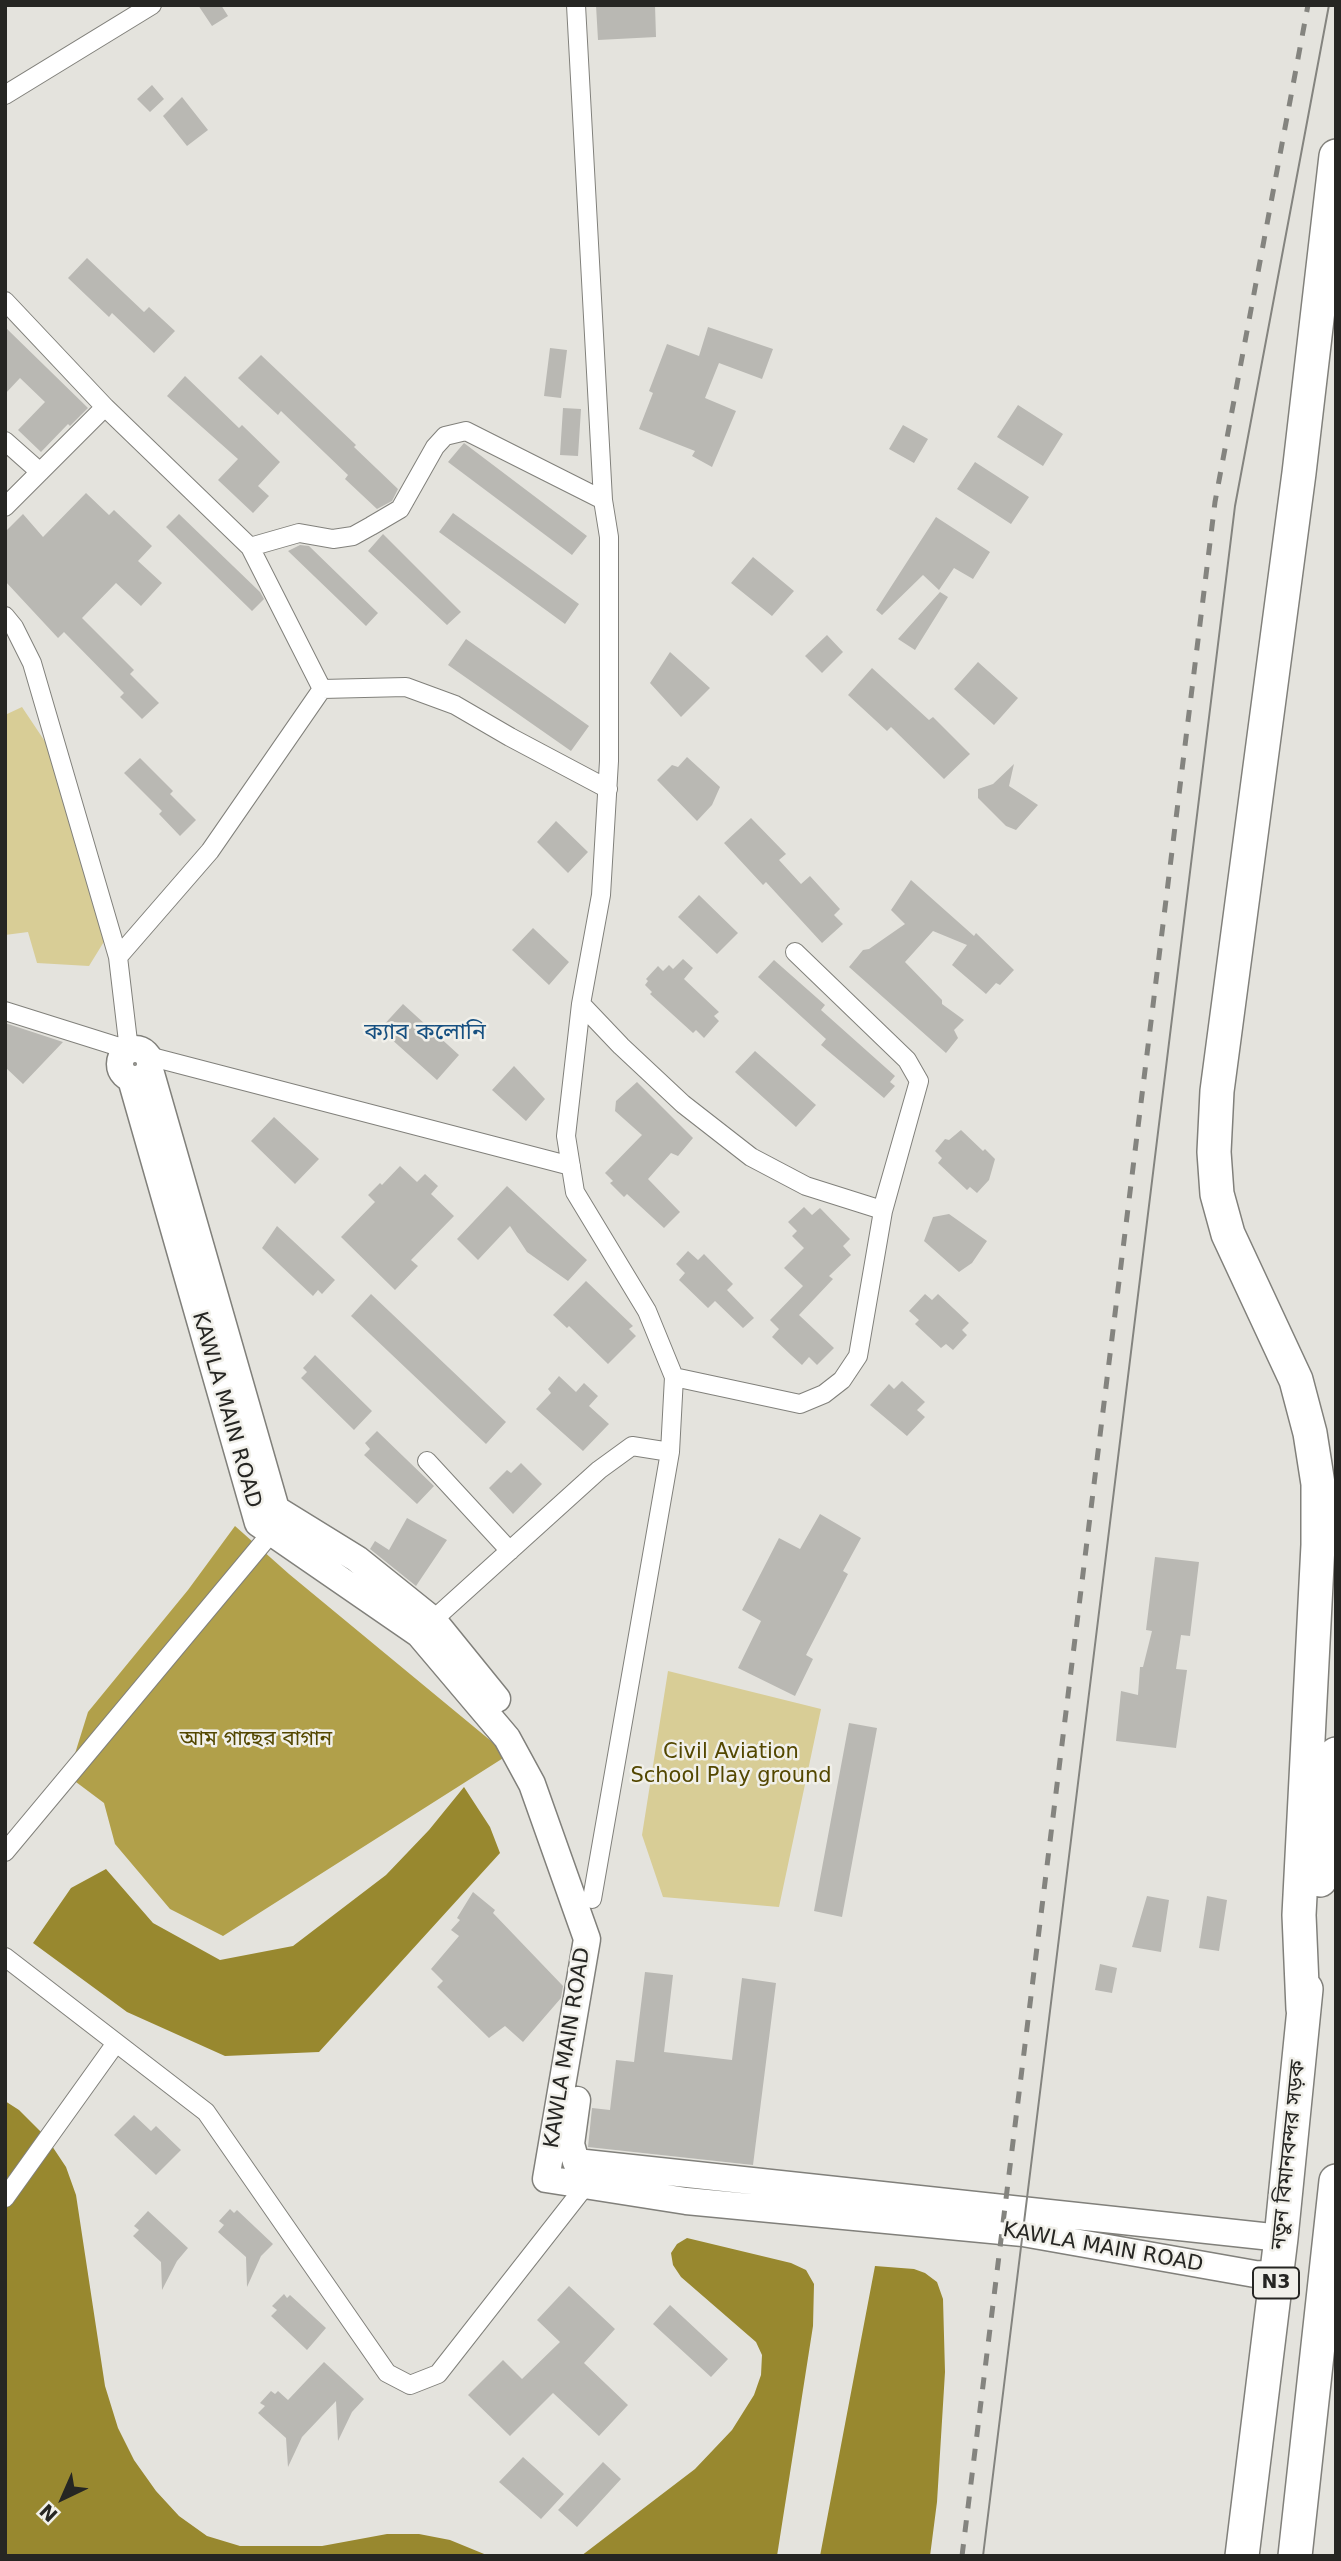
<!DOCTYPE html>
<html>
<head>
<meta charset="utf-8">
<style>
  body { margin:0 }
  #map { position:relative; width:1341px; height:2561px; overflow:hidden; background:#e4e3dd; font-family:"DejaVu Sans",sans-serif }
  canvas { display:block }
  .frame { position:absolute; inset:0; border:7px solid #262623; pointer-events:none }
  .north { position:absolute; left:28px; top:2463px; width:70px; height:70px; -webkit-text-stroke:5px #f1f0ea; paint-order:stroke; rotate:224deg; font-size:19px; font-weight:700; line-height:28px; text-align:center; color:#262623 }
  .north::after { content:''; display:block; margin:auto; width:24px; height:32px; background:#262623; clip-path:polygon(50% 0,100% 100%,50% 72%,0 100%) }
</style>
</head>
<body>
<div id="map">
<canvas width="1341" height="2561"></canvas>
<div class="frame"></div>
<div class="north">N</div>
</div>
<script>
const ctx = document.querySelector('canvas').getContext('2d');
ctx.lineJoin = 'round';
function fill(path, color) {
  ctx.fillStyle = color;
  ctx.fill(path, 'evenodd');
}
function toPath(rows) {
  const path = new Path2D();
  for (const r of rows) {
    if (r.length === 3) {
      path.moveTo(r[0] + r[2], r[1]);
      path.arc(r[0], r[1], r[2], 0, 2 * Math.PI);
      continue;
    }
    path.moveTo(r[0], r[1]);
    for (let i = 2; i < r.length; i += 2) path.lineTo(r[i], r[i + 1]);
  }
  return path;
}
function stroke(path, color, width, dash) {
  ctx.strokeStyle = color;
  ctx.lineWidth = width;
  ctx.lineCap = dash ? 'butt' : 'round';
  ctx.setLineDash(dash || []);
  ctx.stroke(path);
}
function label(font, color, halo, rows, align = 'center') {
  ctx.font = font + ' "DejaVu Sans","Noto Sans Bengali",sans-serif';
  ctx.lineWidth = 5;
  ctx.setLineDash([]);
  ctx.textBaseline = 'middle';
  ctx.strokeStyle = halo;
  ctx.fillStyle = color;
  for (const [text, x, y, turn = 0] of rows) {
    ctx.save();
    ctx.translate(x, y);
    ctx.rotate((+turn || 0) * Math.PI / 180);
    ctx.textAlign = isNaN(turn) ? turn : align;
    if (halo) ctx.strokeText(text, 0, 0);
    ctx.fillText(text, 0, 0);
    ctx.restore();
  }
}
fill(toPath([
  [22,707,52,752,105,940,89,966,37,963,28,932,5,935,5,715],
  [668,1671,821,1709,779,1907,663,1897,642,1835]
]), '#d8cd96');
fill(toPath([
  [235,1526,289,1574,508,1755,223,1936,170,1909,115,1844,104,1803,68,1776,88,1712,188,1590]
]), '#b1a04a');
fill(toPath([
  [464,1787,490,1827,500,1853,319,2052,225,2056,127,2012,33,1943,71,1888,106,1869,153,1923,220,1960,293,1946,386,1875,429,1830],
  [5,2101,19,2110,46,2137,66,2167,76,2195,105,2386,118,2428,134,2460,156,2491,179,2516,207,2536,240,2546,322,2546,387,2534,419,2534,450,2540,489,2556,5,2556],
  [687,2238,791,2263,806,2270,814,2284,813,2326,777,2556,581,2556,695,2469,732,2430,754,2395,761,2375,762,2355,756,2342,681,2277,673,2265,671,2253,677,2244],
  [875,2266,914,2269,925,2273,937,2282,943,2299,945,2372,937,2502,930,2556,820,2556]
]), '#98882f');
fill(toPath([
  [198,5,221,5,228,16,212,26],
  [596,5,655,5,656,37,598,40],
  [152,85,164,99,150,112,137,99],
  [182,97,208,130,187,146,163,116],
  [87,258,144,312,149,307,175,331,154,353,112,313,109,317,68,278],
  [5,327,88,408,70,426,68,424,41,452,18,430,45,402,20,378,5,394],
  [708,327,773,349,762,379,719,363,705,398,736,411,712,467,692,456,695,451,639,429,653,393,649,391,667,344,699,356],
  [550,348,567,350,561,398,544,396],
  [261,355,356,445,354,447,398,489,392,501,377,509,345,479,348,475,281,411,278,415,238,378],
  [185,376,239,428,242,425,280,462,258,486,269,496,253,513,218,480,238,459,167,396],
  [1018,405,1063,434,1043,466,997,437],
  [563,408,581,409,578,456,560,455],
  [903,425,928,439,914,463,889,449],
  [464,443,587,536,572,555,448,462],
  [975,462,1029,497,1011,524,957,489],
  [86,493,109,515,114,510,152,546,138,561,162,583,141,606,116,583,82,618,134,670,130,674,159,703,142,719,120,697,124,693,64,632,58,638,5,581,5,532,23,514,43,537],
  [453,513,579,604,565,624,439,532],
  [179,514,260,592,264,599,252,611,166,527],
  [936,517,990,552,973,579,954,568,939,590,923,575,882,615,876,610],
  [383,534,461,612,447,625,368,551],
  [300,545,309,546,378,613,366,626,288,551],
  [753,557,794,591,772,616,731,583],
  [940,592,948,597,915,650,898,639],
  [827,635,843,652,822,673,805,656],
  [466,639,589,726,571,751,448,665],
  [670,652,710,688,681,717,650,683],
  [978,662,1018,698,994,725,954,689],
  [872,668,929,720,933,717,970,754,944,779,891,727,887,731,848,695],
  [687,757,720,787,712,805,697,821,657,780,672,765,678,767],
  [140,758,173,791,170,794,196,820,180,836,159,814,162,811,124,773],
  [1014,764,1009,786,1038,805,1016,830,1006,826,978,798,978,789,993,784],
  [751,818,786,854,779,860,801,884,810,876,840,909,834,915,843,924,822,943,766,882,763,885,724,843],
  [556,821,588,852,568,873,537,842],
  [911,880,974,936,976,933,1014,970,1000,985,996,983,986,994,952,965,967,945,933,931,905,962,942,1000,942,1004,964,1020,954,1030,958,1038,946,1053,849,967,863,950,869,949,905,924,891,910],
  [699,895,738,933,717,954,678,917],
  [533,928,569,962,549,985,512,950],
  [683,959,693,968,684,979,719,1012,714,1016,719,1021,704,1038,696,1030,693,1033,650,994,652,992,645,985,648,981,646,979,658,966,663,971,669,965,673,969],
  [774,960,825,1005,821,1010,895,1076,890,1082,895,1086,884,1098,821,1045,826,1039,758,977],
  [403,1004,459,1055,437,1080,380,1029],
  [5,1023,63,1042,23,1084,5,1067],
  [755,1051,816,1105,796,1127,735,1072],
  [514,1066,545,1099,526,1121,492,1090],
  [637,1082,693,1138,678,1156,671,1153,648,1179,680,1212,664,1228,627,1194,624,1197,610,1183,613,1181,605,1173,642,1135,615,1111,616,1101],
  [274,1117,319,1159,295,1184,251,1141],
  [961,1130,983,1151,985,1149,995,1159,989,1180,977,1193,970,1187,967,1190,938,1163,942,1158,935,1151,945,1139,949,1140],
  [400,1166,417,1182,425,1174,438,1186,431,1194,454,1216,411,1260,418,1266,395,1290,341,1237,375,1202,368,1195,380,1183,382,1185],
  [507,1186,587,1260,568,1281,527,1252,510,1226,478,1260,457,1239],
  [804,1207,812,1215,820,1208,850,1239,843,1246,851,1255,829,1276,833,1279,799,1315,834,1348,817,1365,809,1357,802,1365,791,1355,772,1337,779,1329,770,1320,803,1286,784,1268,804,1248,792,1236,797,1231,788,1222],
  [949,1214,987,1241,972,1263,959,1272,924,1241,933,1217],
  [277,1226,335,1280,322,1294,318,1290,313,1296,262,1248],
  [688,1251,698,1260,704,1254,733,1284,727,1290,754,1318,743,1328,715,1301,708,1308,679,1280,685,1273,676,1264],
  [586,1281,633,1326,629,1329,636,1336,608,1364,569,1326,567,1328,553,1315],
  [371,1294,506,1422,486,1444,351,1316],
  [925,1294,932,1300,938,1294,969,1323,962,1330,967,1335,953,1350,946,1344,941,1348,915,1324,919,1320,909,1311],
  [315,1355,372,1411,354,1430,301,1378,307,1372,303,1368],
  [559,1376,576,1392,584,1383,598,1396,589,1406,609,1424,583,1451,536,1409,551,1393,548,1389],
  [902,1381,925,1402,917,1410,925,1417,907,1436,870,1405,889,1384,894,1389],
  [377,1431,434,1486,417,1504,364,1455,370,1449,365,1443],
  [521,1463,542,1484,513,1514,489,1488,507,1470,511,1473],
  [820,1514,861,1538,843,1571,848,1574,806,1655,813,1659,795,1696,738,1668,761,1621,742,1610,779,1538,800,1549],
  [407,1518,447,1540,416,1586,370,1549,375,1541,389,1550],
  [1155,1557,1199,1562,1190,1636,1181,1635,1176,1669,1187,1670,1176,1748,1116,1741,1121,1691,1138,1695,1140,1667,1143,1667,1152,1631,1146,1630],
  [849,1723,877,1728,842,1917,814,1911],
  [473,1892,495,1910,493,1913,563,1986,561,1998,523,2042,505,2026,489,2038,437,1987,443,1981,431,1969,459,1936,451,1930,460,1920,457,1918],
  [1147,1896,1169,1900,1161,1952,1132,1947],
  [1207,1896,1227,1900,1219,1951,1199,1948],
  [1100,1964,1117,1968,1112,1993,1095,1990],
  [645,1972,673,1975,664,2052,732,2060,742,1978,776,1983,753,2165,588,2147,592,2108,610,2110,616,2060,634,2062],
  [134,2115,151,2131,156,2126,181,2150,156,2175,114,2135],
  [230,2209,234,2213,237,2210,273,2244,261,2256,247,2287,246,2257,218,2232,224,2225,219,2221],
  [148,2211,188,2248,177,2261,162,2290,161,2262,133,2236,139,2230,134,2226],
  [569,2286,615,2329,584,2363,628,2405,599,2436,553,2393,510,2436,468,2395,503,2360,522,2379,560,2342,537,2320],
  [284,2294,287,2298,290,2295,326,2328,307,2350,271,2316,277,2310,272,2306],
  [670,2305,728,2359,711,2377,653,2324],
  [324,2362,364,2399,352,2412,338,2441,336,2401,302,2437,288,2467,286,2438,258,2413,265,2406,260,2403,271,2391,275,2394,278,2391,288,2400],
  [523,2457,564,2494,541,2519,499,2482],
  [603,2462,621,2479,577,2527,558,2510]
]), '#b9b8b3');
const street = toPath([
  [576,5,603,500,609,537,609,761,601,895,581,1004,566,1136,575,1192,647,1311,674,1377,670,1452,592,1899],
  [5,95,152,5],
  [5,301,105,407],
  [5,441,40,472],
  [5,507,105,407,250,547,322,689,210,851,118,957,129,1050,5,1011],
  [250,547,299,533,333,539,353,536,371,526,400,509,435,447,445,436,466,431,603,500],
  [5,616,14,627,32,663,118,957],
  [322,689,406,687,455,705,510,737,608,789],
  [795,952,907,1060,919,1081],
  [581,1004,621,1046,683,1104,751,1157,806,1186,882,1210,919,1081,883,1211,858,1356,842,1380,824,1394,800,1404,674,1377],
  [148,1056,571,1166],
  [427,1461,510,1551],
  [433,1620,599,1470,632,1446,670,1452],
  [5,1852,272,1532],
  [5,1957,206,2112,387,2373,410,2385,438,2374,586,2185],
  [5,2198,116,2043]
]);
const secondary = toPath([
  [135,1064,15],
  [150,1070,276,1509,357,1559,433,1620,497,1699],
  [131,1079,258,1523,419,1634,507,1738,532,1784,587,1939,546,2179,686,2201,1023,2233,1255,2274,1277,2275],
  [577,2100,571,2144,576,2162,1281,2238]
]);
const highway = toPath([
  [1320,1880,1336,1754],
  [1303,2009,1299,1915,1318,1545,1318,1484,1310,1433,1296,1380,1228,1234,1217,1194,1214,1152,1217,1091,1299,473,1336,156],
  [1242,2556,1281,2238,1306,1989],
  [1295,2556,1336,2181]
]);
stroke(street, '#81807b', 20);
stroke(secondary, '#81807b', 29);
stroke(highway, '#81807b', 36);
stroke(street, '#fff', 18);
stroke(secondary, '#fff', 26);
stroke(highway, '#fff', 33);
stroke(toPath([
  [983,2556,1235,506,1329,5]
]), '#84847f', 2);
stroke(toPath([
  [962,2556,1215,502,1308,5]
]), '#84847f', 5, [12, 12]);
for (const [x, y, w] of [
  [1276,2283,46]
]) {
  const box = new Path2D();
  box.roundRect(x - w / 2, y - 15.5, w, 31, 5);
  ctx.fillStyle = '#f1f0ea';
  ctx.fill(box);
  stroke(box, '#262623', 2);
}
label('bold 19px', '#262623', null, [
  ["N3",1276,2283]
]);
label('21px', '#262623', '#f1f0ea', [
  ["KAWLA MAIN ROAD",226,1410,74],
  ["KAWLA MAIN ROAD",568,2048,-81],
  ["নতুন বিমানবন্দর সড়ক",1289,2155,-84],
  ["KAWLA MAIN ROAD",1103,2248,10]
]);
label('21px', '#534700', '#f1f0ea', [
  ["আম গাছের বাগান",256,1740],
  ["Civil Aviation",731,1753],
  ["School Play ground",731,1777]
]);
label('23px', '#165081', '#f1f0ea', [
  ["ক্যাব কলোনি",425,1033]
]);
</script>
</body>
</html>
